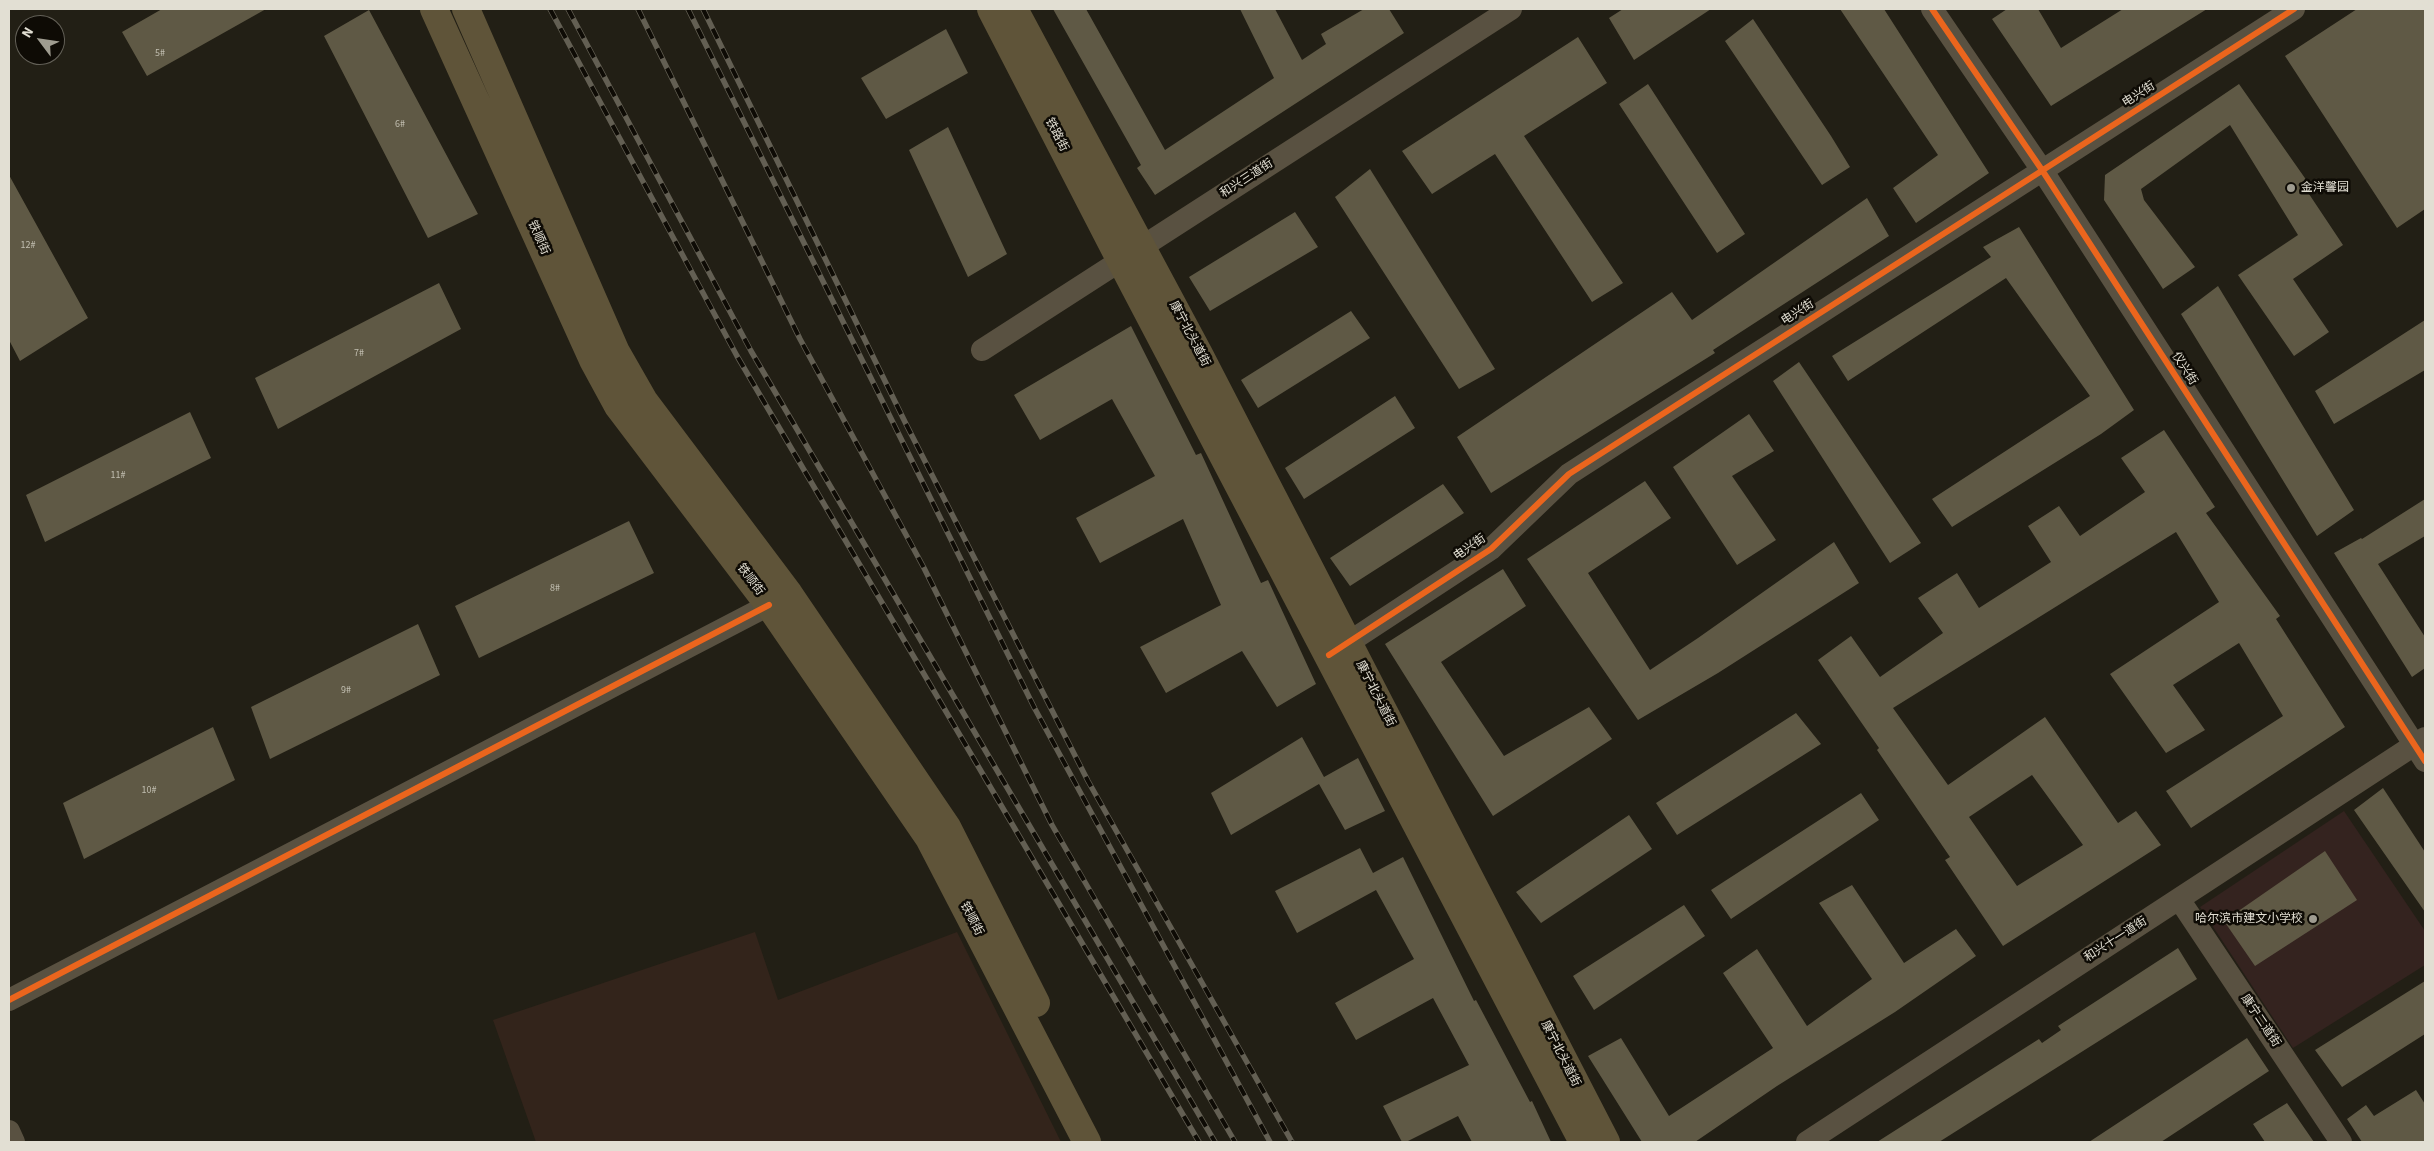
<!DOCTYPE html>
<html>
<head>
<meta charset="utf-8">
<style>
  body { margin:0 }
  #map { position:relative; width:2434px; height:1151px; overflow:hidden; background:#221f15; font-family:"Source Sans 3",sans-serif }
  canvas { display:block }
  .frame { position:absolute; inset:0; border:10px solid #e2dfd3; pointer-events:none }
  .north { position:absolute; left:15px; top:15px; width:50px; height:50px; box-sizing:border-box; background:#0e0b05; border:1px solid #636057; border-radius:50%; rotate:301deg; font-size:14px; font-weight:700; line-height:20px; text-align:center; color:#e2dfd3 }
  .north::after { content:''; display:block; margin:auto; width:18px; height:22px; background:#9f9c90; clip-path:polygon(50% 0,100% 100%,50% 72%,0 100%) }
</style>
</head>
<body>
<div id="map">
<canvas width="2434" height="1151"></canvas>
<div class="frame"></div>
<div class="north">N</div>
</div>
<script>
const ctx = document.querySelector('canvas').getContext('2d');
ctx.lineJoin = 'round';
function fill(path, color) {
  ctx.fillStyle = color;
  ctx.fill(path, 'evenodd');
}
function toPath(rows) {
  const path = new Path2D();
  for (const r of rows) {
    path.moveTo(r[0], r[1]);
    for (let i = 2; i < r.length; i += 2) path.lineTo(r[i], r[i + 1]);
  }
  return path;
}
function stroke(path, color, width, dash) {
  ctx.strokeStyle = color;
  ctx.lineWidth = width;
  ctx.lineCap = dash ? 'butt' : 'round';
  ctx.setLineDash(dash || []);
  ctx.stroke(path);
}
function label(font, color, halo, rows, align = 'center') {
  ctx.font = font + ' "Source Sans 3","Noto Sans SC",sans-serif';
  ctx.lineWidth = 5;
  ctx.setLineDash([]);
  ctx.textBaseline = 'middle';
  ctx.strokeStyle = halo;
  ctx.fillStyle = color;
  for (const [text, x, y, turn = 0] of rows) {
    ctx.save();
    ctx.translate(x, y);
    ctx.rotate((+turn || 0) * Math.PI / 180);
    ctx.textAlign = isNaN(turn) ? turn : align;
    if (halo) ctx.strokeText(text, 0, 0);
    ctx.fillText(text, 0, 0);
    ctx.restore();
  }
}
fill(toPath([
  [755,932,778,1000,957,932,1061,1142,536,1142,493,1020]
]), '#33241b');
fill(toPath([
  [2344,811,2425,931,2425,965,2293,1048,2200,907]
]), '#34231f');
fill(toPath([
  [162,9,266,9,147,76,122,32],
  [1053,9,1086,9,1165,150,1274,78,1240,9,1275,9,1302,60,1326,44,1321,34,1364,9,1389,9,1404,33,1155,195,1137,168,1141,165],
  [1623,9,1711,9,1634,60,1609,18],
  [1840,9,1884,9,1989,173,1916,223,1893,188,1938,155],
  [2007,9,2038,9,2061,48,2123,9,2207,9,2051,106,1992,19],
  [2357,9,2425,9,2425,209,2397,228,2285,56],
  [369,10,478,214,428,238,324,36],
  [1753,19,1831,136,1850,167,1822,185,1725,41],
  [946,29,968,73,886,119,861,78],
  [1578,37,1607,83,1524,136,1623,283,1592,302,1495,154,1432,194,1402,151],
  [1648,84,1745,234,1717,253,1619,104],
  [2239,84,2314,191,2309,194,2343,245,2293,279,2329,332,2294,356,2238,275,2298,235,2230,125,2141,189,2144,200,2195,267,2163,289,2104,200,2105,175],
  [948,127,1007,254,968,277,909,150],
  [1370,169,1495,369,1459,389,1335,197],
  [9,175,88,318,20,361,9,340],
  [1867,198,1889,236,1713,350,1715,353,1491,493,1457,437,1672,292,1692,320],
  [1295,212,1318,247,1210,311,1189,277],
  [2019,227,2134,410,2101,434,1952,527,1932,499,2090,396,2006,278,1848,381,1832,356,1991,257,1983,247],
  [439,283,461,329,278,429,255,378],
  [2218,286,2354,510,2317,536,2181,314],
  [1351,311,1370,338,1258,408,1241,380],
  [2425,320,2425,370,2334,424,2315,391],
  [1131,326,1196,455,1201,453,1261,583,1268,580,1316,684,1277,707,1242,651,1166,693,1140,647,1221,605,1183,519,1100,563,1076,518,1155,476,1112,399,1040,440,1014,395],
  [1799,362,1921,543,1890,563,1773,381],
  [1395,396,1415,428,1304,499,1285,468],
  [190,412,211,458,45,542,26,495],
  [1749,414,1774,451,1732,476,1776,540,1737,565,1673,467],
  [2164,430,2215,507,2206,513,2280,616,2276,619,2345,727,2191,828,2166,791,2283,716,2239,643,2173,685,2205,730,2166,753,2110,674,2219,602,2176,532,1893,708,1948,785,2045,717,2118,823,2136,811,2161,845,2003,946,1945,860,1950,857,1877,750,1879,748,1818,660,1851,636,1880,677,1943,633,1918,598,1957,573,1979,608,2051,562,2028,526,2059,506,2080,536,2145,492,2121,458],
  [2032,775,2083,845,2017,886,1969,817],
  [1645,481,1671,518,1588,573,1650,670,1698,638,1834,542,1859,583,1718,673,1638,720,1527,559],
  [1443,484,1464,513,1350,586,1330,558],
  [2425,499,2425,536,2378,564,2425,637,2425,668,2412,677,2334,553,2361,538,2362,539],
  [629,521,654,573,479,658,455,606],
  [1503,569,1526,606,1441,662,1504,756,1589,707,1612,739,1493,816,1385,644],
  [418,624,440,675,270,759,251,707],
  [1796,713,1821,744,1677,835,1656,803],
  [213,727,235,780,84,859,63,803],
  [1302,737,1324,777,1358,758,1385,811,1345,830,1319,784,1231,835,1211,793],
  [2383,788,2425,852,2425,912,2354,810],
  [1861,793,1879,820,1731,919,1711,890],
  [1629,815,1652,849,1541,923,1516,892],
  [1360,848,1373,873,1403,857,1474,1001,1476,1000,1530,1102,1532,1101,1551,1142,1472,1142,1458,1116,1406,1142,1402,1142,1383,1106,1469,1065,1433,998,1356,1040,1335,1003,1414,959,1376,890,1297,933,1275,891],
  [2325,851,2357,900,2255,966,2224,921],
  [1852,885,1904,963,1956,929,1976,956,1895,1012,1777,1086,1695,1142,1642,1142,1588,1056,1621,1038,1669,1116,1773,1048,1723,973,1757,949,1807,1026,1872,979,1819,903],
  [1684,905,1705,936,1594,1010,1573,976],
  [2178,948,2197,979,1939,1142,1877,1142,2039,1039,2042,1043,2061,1030,2058,1026],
  [2425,981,2425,1034,2342,1087,2315,1050],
  [2247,1038,2269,1071,2161,1142,2089,1142],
  [2416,1090,2425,1104,2425,1142,2362,1142,2347,1119,2366,1105,2374,1116],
  [2287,1103,2314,1142,2265,1142,2253,1124]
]), '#5f5945');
stroke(toPath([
  [1932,9,2042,170,2425,761],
  [982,350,1511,9],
  [1334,652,1491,549,1569,474,2294,9],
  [2179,899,2341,1142],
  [9,1000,769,605],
  [9,1131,14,1142],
  [1807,1142,2425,738]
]), '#595141', 22);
stroke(toPath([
  [434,9,593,360,618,406,769,605,929,838,1087,1142],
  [466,9,616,352,644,401,789,594,947,827,1036,1003],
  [991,9,1121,261,1583,1142],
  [1014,9,1199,354,1606,1142]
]), '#5f5439', 28);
const rail = toPath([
  [550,9,737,356,1199,1142],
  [568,9,751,351,1215,1142],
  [638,9,800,339,924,568,1052,825,1235,1142],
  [688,9,1035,709,1270,1142],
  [703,9,906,424,1088,781,1292,1142]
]);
stroke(rail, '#635f53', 5.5);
stroke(rail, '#0e0b05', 4, [11]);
stroke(toPath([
  [1932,9,2042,170,2425,761],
  [1329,655,1491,549,1569,474,2294,9],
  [9,1000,769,605]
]), '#eb651d', 6);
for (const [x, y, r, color] of [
  [2291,188,5,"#9f9c90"],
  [2313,919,5,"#9f9c90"]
]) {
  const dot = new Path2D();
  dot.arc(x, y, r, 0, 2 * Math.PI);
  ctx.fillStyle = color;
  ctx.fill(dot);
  stroke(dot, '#0e0b05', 2);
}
label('10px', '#c1beb0', null, [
  ["5#",160,54],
  ["6#",400,125],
  ["12#",28,246],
  ["7#",359,354],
  ["11#",118,476],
  ["8#",555,589],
  ["9#",346,691],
  ["10#",149,791]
]);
label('12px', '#e2dfd3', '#0e0b05', [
  ["电兴街",2139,95,-33],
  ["铁路街",1056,135,63],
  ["和兴三道街",1247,179,-33],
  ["铁顺街",538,238,66],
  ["电兴街",1798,313,-33],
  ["康宁北头道街",1189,334,62],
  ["仪兴街",2184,369,57],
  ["电兴街",1470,548,-35],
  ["铁顺街",750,580,53],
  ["康宁北头道街",1375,694,63],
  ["铁顺街",971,919,63],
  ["和兴十一道街",2116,940,-33],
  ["康宁二道街",2260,1021,56],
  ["康宁北头道街",1560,1054,63]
]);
label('12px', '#e2dfd3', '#0e0b05', [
  ["金洋馨园",2301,188],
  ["哈尔滨市建文小学校",2303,919,"right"]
], 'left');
</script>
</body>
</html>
